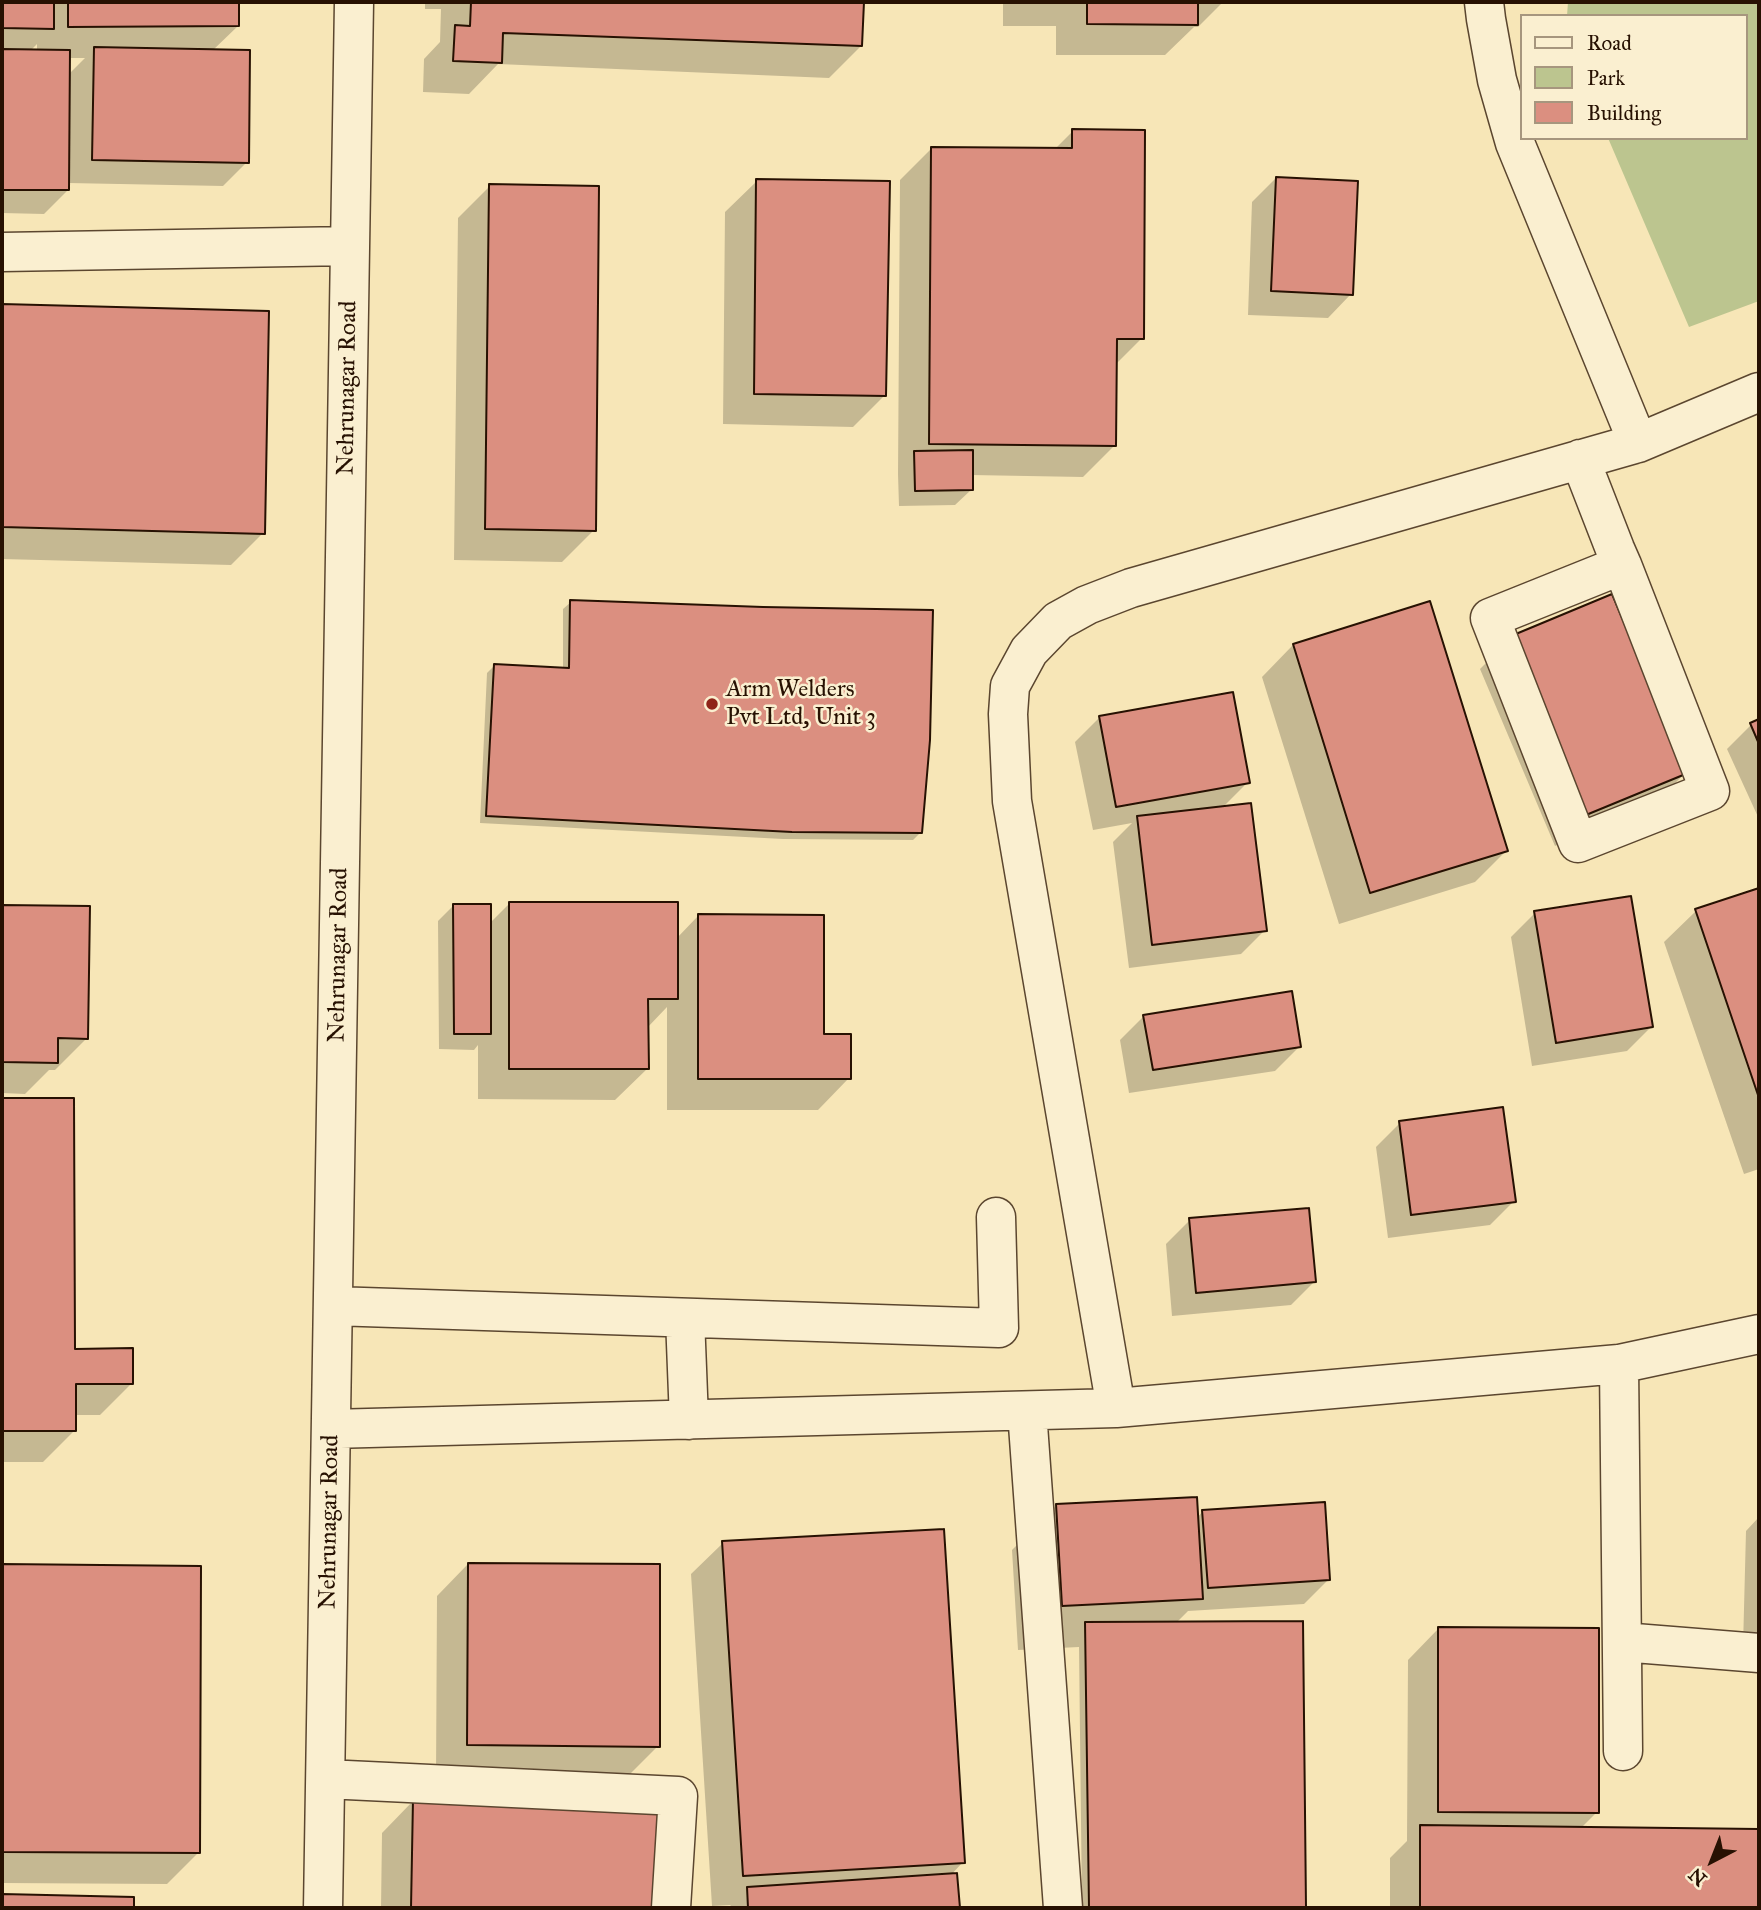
<!DOCTYPE html>
<html>
<head>
<meta charset="utf-8">
<style>
  body { margin:0 }
  #map { position:relative; width:1761px; height:1910px; overflow:hidden; background:#f7e6b7; font-family:"IM FELL Great Primer",serif }
  canvas { display:block }
  .frame { position:absolute; inset:0; border:4px solid #271102; pointer-events:none }
  .legend { position:absolute; left:1520px; top:14px; width:228px; height:126px; box-sizing:border-box; background:#faefd0; border:2px solid #a6967e; margin:0; padding:9px 12px; list-style:none; font-size:21px; color:#271102 }
  .legend li { display:flex; align-items:center; gap:14px; height:35px }
  .legend b { width:35px; border:2px solid #a6967e }
  .north { position:absolute; left:1677px; top:1826px; width:70px; height:70px; -webkit-text-stroke:5px #faefd0; paint-order:stroke; rotate:222deg; font-size:19px; font-weight:700; line-height:28px; text-align:center; color:#271102 }
  .north::after { content:''; display:block; margin:auto; width:24px; height:32px; background:#271102; clip-path:polygon(50% 0,100% 100%,50% 72%,0 100%) }
</style>
</head>
<body>
<div id="map">
<canvas width="1761" height="1910"></canvas>
<div class="frame"></div>
<ul class="legend">
<li><b style="height:9px;background:#faefd0"></b>Road</li>
<li><b style="height:19px;background:#bcc58f"></b>Park</li>
<li><b style="height:19px;background:#db8f80"></b>Building</li>
</ul>
<div class="north">N</div>
</div>
<script>
const ctx = document.querySelector('canvas').getContext('2d');
ctx.lineJoin = 'round';
function fill(path, color) {
  ctx.fillStyle = color;
  ctx.fill(path, 'evenodd');
}
function toPath(rows) {
  const path = new Path2D();
  for (const r of rows) {
    path.moveTo(r[0], r[1]);
    for (let i = 2; i < r.length; i += 2) path.lineTo(r[i], r[i + 1]);
  }
  return path;
}
function stroke(path, color, width, dash) {
  ctx.strokeStyle = color;
  ctx.lineWidth = width;
  ctx.lineCap = dash ? 'butt' : 'round';
  ctx.setLineDash(dash || []);
  ctx.stroke(path);
}
function label(font, color, halo, rows, align = 'center') {
  ctx.font = font + ' "IM FELL Great Primer",serif';
  ctx.lineWidth = 5;
  ctx.setLineDash([]);
  ctx.textBaseline = 'middle';
  ctx.strokeStyle = halo;
  ctx.fillStyle = color;
  for (const [text, x, y, turn = 0] of rows) {
    ctx.save();
    ctx.translate(x, y);
    ctx.rotate((+turn || 0) * Math.PI / 180);
    ctx.textAlign = isNaN(turn) ? turn : align;
    if (halo) ctx.strokeText(text, 0, 0);
    ctx.fillText(text, 0, 0);
    ctx.restore();
  }
}
fill(toPath([
  [1568,2,1759,2,1759,301,1689,327,1608,138,1745,138,1745,16,1567,16]
]), '#bcc58f');
fill(toPath([
  [2,2,237,2,238,26,212,51,247,162,223,186,68,183,68,190,44,214,2,213],
  [37,44,37,51,30,51],
  [68,58,85,58,68,75],
  [425,2,862,2,861,46,829,78,498,64,469,94,423,92,424,59,440,42,441,9,425,9],
  [1003,2,1223,2,1198,27,1194,27,1165,55,1056,55,1056,26,1003,26],
  [1073,131,1142,338,1115,365,1115,445,1083,477,971,475,971,490,955,505,899,506,898,474,900,180,932,148,1054,150],
  [1276,178,1351,294,1328,318,1248,315,1252,202],
  [757,181,885,395,853,427,723,424,725,212],
  [490,186,594,530,562,562,454,560,458,218],
  [2,306,268,312,263,533,231,565,2,559],
  [571,602,920,833,913,840,783,839,480,823,487,673,495,665,563,669,563,609],
  [1512,637,1686,772,1655,804,1555,846,1480,669],
  [1293,645,1506,851,1475,882,1339,924,1262,677],
  [1099,718,1248,782,1222,808,1265,930,1241,954,1129,968,1113,842,1132,823,1093,830,1075,742],
  [1759,721,1759,819,1727,749,1751,725],
  [1759,889,1759,1169,1744,1174,1664,942,1696,911],
  [510,903,676,939,698,916,849,1078,818,1110,667,1110,667,1007,647,1028,647,1069,615,1100,478,1099,478,1045,474,1050,439,1049,438,921,454,905,489,924],
  [2,906,88,908,87,1038,55,1070,49,1070,25,1094,2,1093],
  [1535,913,1651,1027,1627,1051,1532,1066,1511,937],
  [1144,1016,1299,1047,1275,1071,1129,1093,1120,1040],
  [2,1100,73,1100,74,1351,131,1384,100,1415,74,1415,74,1431,43,1462,2,1462],
  [1400,1123,1514,1201,1490,1225,1388,1238,1376,1147],
  [1190,1220,1315,1281,1291,1305,1172,1316,1166,1244],
  [1057,1505,1197,1518,1203,1511,1328,1580,1304,1604,1188,1611,1176,1623,1301,1622,1304,1908,1082,1908,1079,1647,1018,1650,1012,1550],
  [1759,1517,1759,1648,1743,1647,1746,1531],
  [723,1543,963,1862,950,1876,955,1875,958,1908,728,1908,731,1905,712,1906,691,1574],
  [468,1564,658,1746,626,1778,436,1776,437,1596],
  [2,1566,199,1568,198,1853,167,1884,2,1883],
  [1439,1628,1597,1812,1580,1829,1759,1831,1759,1908,1390,1908,1390,1858,1407,1841,1408,1660],
  [413,1801,656,1908,381,1908,382,1833],
  [2,1896,132,1899,132,1908,2,1908]
]), '#0003');
const building = toPath([
  [2,2,54,2,54,29,2,28,2,2],
  [68,2,239,2,239,26,68,27,68,2],
  [471,2,864,2,862,46,503,33,502,63,453,61,455,25,470,26,471,2],
  [1087,2,1198,2,1198,25,1087,24,1087,2],
  [94,47,250,50,249,163,92,160,94,47],
  [2,49,70,50,69,190,2,190,2,49],
  [1072,129,1145,130,1144,339,1117,339,1116,446,929,444,931,147,1072,148,1072,129],
  [1276,177,1358,181,1353,295,1271,291,1276,177],
  [756,179,890,181,886,396,754,394,756,179],
  [489,184,599,186,596,531,485,529,489,184],
  [2,304,269,311,265,534,2,527,2,304],
  [973,450,973,490,915,491,914,451,973,450],
  [1612,594,1688,773,1586,815,1511,636,1612,594],
  [570,600,763,607,933,610,930,740,922,833,792,832,486,816,494,664,569,668,570,600],
  [1430,601,1508,851,1370,893,1293,644,1430,601],
  [1233,692,1250,783,1116,807,1099,716,1233,692],
  [1759,719,1759,744,1750,723,1759,719],
  [1251,803,1267,931,1152,945,1137,816,1251,803],
  [1759,888,1759,1098,1695,909,1759,888],
  [1631,896,1653,1027,1556,1043,1534,911,1631,896],
  [509,902,678,902,678,999,648,999,649,1069,509,1069,509,902],
  [453,904,491,904,491,1034,454,1034,453,904],
  [2,905,90,906,88,1039,58,1038,58,1063,2,1062,2,905],
  [698,914,824,915,824,1034,851,1034,851,1079,698,1079,698,914],
  [1292,991,1301,1047,1153,1070,1143,1015,1292,991],
  [2,1098,74,1098,75,1349,133,1348,133,1384,76,1384,76,1431,2,1431,2,1098],
  [1503,1107,1516,1202,1411,1215,1399,1121,1503,1107],
  [1309,1208,1316,1282,1196,1293,1189,1218,1309,1208],
  [1197,1497,1203,1599,1062,1606,1056,1504,1197,1497],
  [1325,1502,1330,1580,1208,1588,1202,1510,1325,1502],
  [944,1529,965,1863,743,1876,722,1541,944,1529],
  [468,1563,660,1564,660,1747,467,1745,468,1563],
  [2,1564,201,1566,200,1853,2,1852,2,1564],
  [1303,1621,1306,1908,1089,1908,1085,1622,1303,1621],
  [1438,1627,1599,1628,1599,1813,1438,1812,1438,1627],
  [413,1799,660,1805,658,1908,411,1908,413,1799],
  [1420,1825,1759,1829,1759,1908,1420,1908,1420,1825],
  [957,1873,960,1908,748,1908,747,1887,957,1873],
  [2,1894,134,1897,134,1908,2,1908,2,1894]
]);
fill(building, '#db8f80');
stroke(building, '#271102', 2);
const minor = toPath([
  [1484,2,1486,19,1497,80,1515,143,1638,443],
  [2,252,350,246],
  [1580,459,1615,549,1622,565,1710,791,1578,843,1490,618,1622,565],
  [333,1306,999,1328,996,1217],
  [685,1318,689,1420],
  [1619,1364,1623,1751],
  [1116,1408,1012,801,1008,714,1010,686,1029,651,1058,621,1087,605,1131,588,1638,443,1759,392],
  [1027,1411,1063,1908],
  [331,1429,1116,1408,1619,1364,1759,1334],
  [1622,1642,1759,1653],
  [326,1779,678,1796,671,1908],
  [323,1908,354,2]
]);
stroke(minor, '#5b462f', 41);
stroke(minor, '#faefd0', 38);
for (const [x, y, r, color] of [
  [712,704,7,"#8f2418"]
]) {
  const dot = new Path2D();
  dot.arc(x, y, r, 0, 2 * Math.PI);
  ctx.fillStyle = color;
  ctx.fill(dot);
  stroke(dot, '#faefd0', 2.5);
}
label('24px', '#271102', '#faefd0', [
  ["Nehrunagar Road",348,388,-89],
  ["Nehrunagar Road",339,955,-89],
  ["Nehrunagar Road",330,1522,-89]
]);
label('24px', '#271102', '#faefd0', [
  ["Arm Welders",726,690],
  ["Pvt Ltd, Unit 3",726,718]
], 'left');
</script>
</body>
</html>
